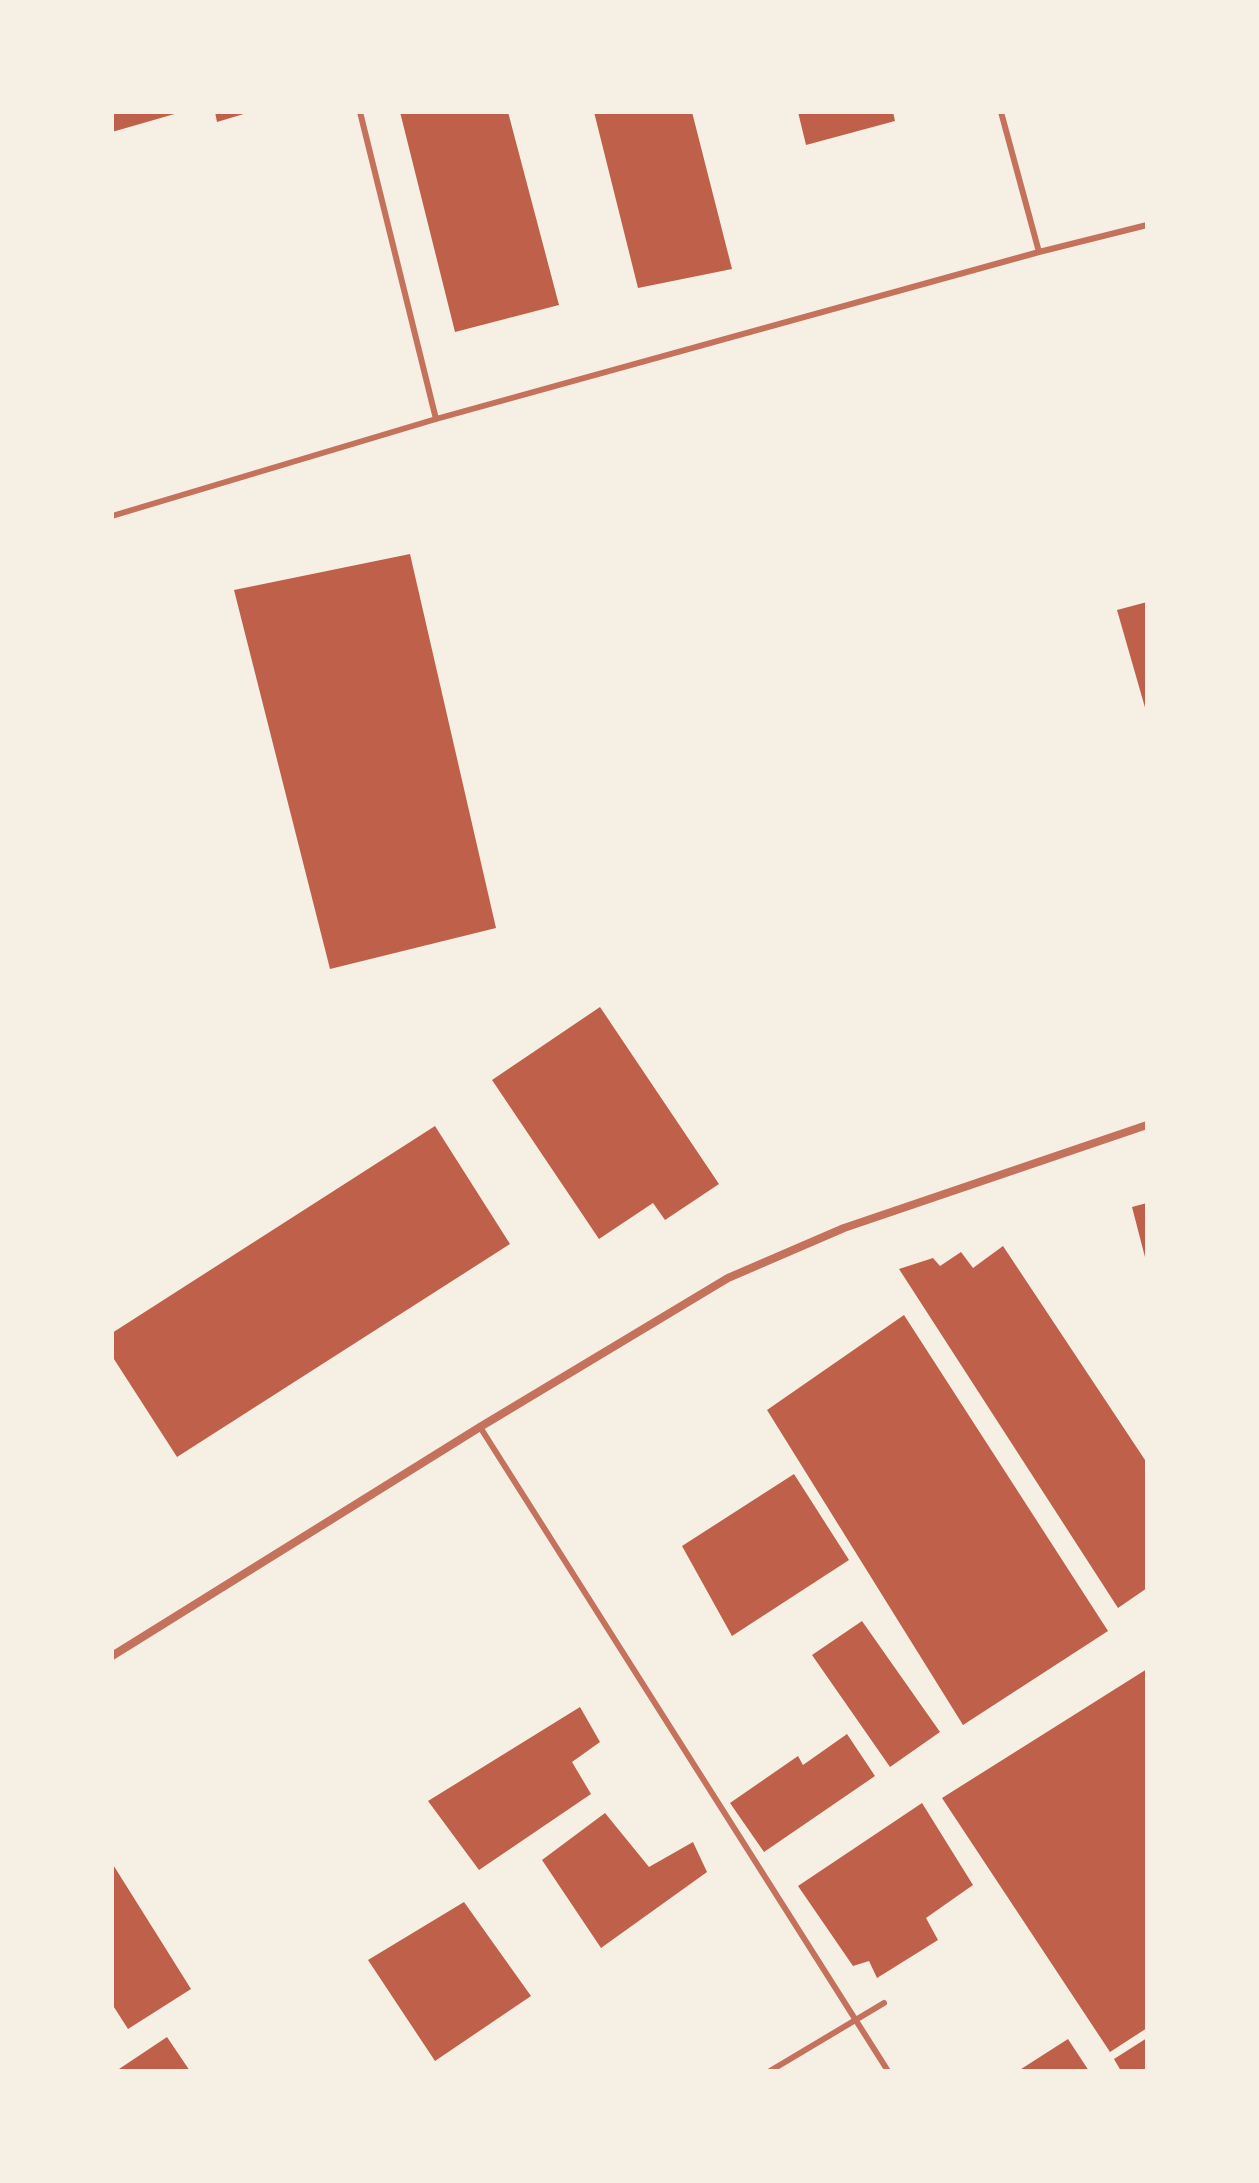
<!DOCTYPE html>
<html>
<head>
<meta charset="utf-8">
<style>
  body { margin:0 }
  #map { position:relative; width:1259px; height:2183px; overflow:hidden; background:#f6efe4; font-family:Mulish,sans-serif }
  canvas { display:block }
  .frame { position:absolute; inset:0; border:114px solid #f6efe4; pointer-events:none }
</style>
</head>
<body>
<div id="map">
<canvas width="1259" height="2183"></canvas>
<div class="frame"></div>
</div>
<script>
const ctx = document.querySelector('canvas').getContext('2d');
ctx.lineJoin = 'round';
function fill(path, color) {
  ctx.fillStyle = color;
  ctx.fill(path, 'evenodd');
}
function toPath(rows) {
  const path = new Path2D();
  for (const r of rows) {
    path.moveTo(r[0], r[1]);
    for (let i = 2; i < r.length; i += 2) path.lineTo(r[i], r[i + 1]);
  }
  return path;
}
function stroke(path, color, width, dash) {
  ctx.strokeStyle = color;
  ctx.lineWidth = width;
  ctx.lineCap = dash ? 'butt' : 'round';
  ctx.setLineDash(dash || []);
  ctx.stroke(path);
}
fill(toPath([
  [112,112,178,112,178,113,112,132],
  [215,112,247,112,247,113,217,122],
  [400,112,508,112,559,305,455,332],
  [594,112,692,112,732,269,638,288],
  [798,112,893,112,895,121,806,145],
  [410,554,496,928,330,969,234,590],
  [1147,602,1147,710,1146,711,1117,610],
  [600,1007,719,1184,665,1220,653,1203,599,1239,492,1080],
  [435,1126,510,1244,177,1457,112,1356,112,1333],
  [1147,1203,1147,1261,1146,1261,1132,1207],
  [1003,1246,1147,1463,1147,1588,1118,1608,899,1269,933,1258,940,1266,961,1252,973,1268],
  [904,1315,1108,1631,963,1725,767,1410],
  [794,1474,849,1560,732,1636,682,1546],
  [862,1621,940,1732,890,1767,812,1655],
  [1147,1669,1147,2028,1110,2052,942,1798],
  [580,1707,600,1742,572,1762,591,1794,479,1870,428,1801],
  [847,1734,875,1776,764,1852,730,1803,798,1756,803,1765],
  [922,1803,973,1885,926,1918,938,1940,877,1978,869,1961,853,1966,798,1886],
  [605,1813,649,1867,693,1842,707,1872,601,1948,542,1860],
  [112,1863,191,1989,128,2029,112,2004],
  [464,1902,531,1996,435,2061,368,1960],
  [167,2037,190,2071,116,2071],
  [1147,2038,1147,2071,1121,2071,1114,2059],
  [1068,2039,1089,2071,1018,2071]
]), '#bf614a');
stroke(toPath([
  [360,112,436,419],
  [1001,112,1039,252],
  [112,516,436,419,1039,252,1147,225],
  [480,1427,888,2071],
  [770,2071,884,2003]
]), '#c5725c', 6);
stroke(toPath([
  [112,1656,480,1427,728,1278,844,1228,1147,1125]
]), '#c5725c', 8);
</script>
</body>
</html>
